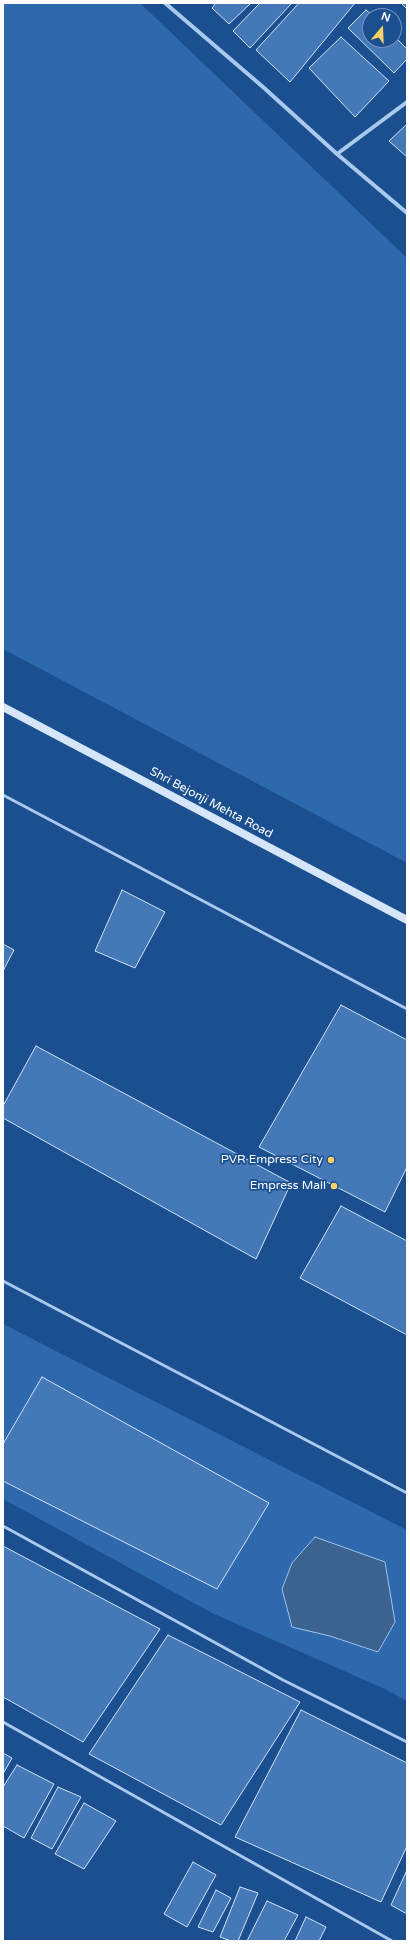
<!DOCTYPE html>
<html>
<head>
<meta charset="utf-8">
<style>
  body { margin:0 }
  #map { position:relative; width:410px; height:1944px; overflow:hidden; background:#1b4f8f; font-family:"Varela Round",sans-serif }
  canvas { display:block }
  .frame { position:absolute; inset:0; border:4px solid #fff; pointer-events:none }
  .north { position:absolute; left:362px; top:8px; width:40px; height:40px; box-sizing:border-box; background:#1b4f8f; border:1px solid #7695bc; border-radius:50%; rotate:19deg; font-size:11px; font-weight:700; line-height:16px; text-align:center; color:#fff }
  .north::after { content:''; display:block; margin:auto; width:14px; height:18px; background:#ffd166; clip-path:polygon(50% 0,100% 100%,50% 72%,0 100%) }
</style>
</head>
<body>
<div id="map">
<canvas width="410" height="1944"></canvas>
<div class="frame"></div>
<div class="north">N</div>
</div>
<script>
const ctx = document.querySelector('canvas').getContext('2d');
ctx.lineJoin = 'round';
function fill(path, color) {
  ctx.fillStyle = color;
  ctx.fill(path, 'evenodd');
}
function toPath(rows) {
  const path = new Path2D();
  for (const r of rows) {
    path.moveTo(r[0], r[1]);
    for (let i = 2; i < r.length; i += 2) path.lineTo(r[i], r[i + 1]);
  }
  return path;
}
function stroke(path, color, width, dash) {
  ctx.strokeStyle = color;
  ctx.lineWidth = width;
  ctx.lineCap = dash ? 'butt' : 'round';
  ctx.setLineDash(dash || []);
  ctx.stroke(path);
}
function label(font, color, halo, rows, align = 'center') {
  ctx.font = font + ' "Varela Round",sans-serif';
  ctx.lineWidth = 3.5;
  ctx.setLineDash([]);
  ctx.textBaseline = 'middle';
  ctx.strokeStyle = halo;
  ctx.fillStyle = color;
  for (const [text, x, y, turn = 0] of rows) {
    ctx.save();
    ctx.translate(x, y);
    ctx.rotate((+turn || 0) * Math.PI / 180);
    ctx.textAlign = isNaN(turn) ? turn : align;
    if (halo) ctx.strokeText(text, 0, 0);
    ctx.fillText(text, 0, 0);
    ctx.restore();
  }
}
fill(toPath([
  [3,3,140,3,407,258,407,863,3,649],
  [3,1324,407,1530,407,1701,385,1689,212,1613,3,1499]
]), '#2e69ad');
const water = toPath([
  [315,1537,385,1562,395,1622,378,1652,330,1636,292,1627,282,1589,292,1563,315,1537]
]);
fill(water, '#3c6290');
stroke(water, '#9cc4f0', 1);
const building = toPath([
  [216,3,251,3,229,24,212,8,216,3],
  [260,3,292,3,250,48,233,31,260,3],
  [299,3,355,3,290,82,256,50,299,3],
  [401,3,407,3,407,9,401,3],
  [366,10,373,16,370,16,370,40,394,40,394,36,407,49,407,59,394,73,348,28,366,10],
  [341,37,389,81,355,117,309,68,341,37],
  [407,124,407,157,389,141,407,124],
  [122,890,165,912,135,968,95,951,122,890],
  [3,944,14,950,3,971,3,944],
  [341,1005,407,1040,407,1167,385,1212,259,1147,341,1005],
  [36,1046,291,1183,256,1259,3,1118,3,1106,36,1046],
  [341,1206,407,1241,407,1335,300,1278,341,1206],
  [42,1377,269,1503,217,1589,3,1481,3,1444,42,1377],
  [3,1546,160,1629,83,1742,3,1697,3,1546],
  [168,1635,300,1702,221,1825,89,1754,168,1635],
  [301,1710,407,1763,407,1846,381,1902,235,1837,301,1710],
  [3,1753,12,1758,3,1774,3,1753],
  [17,1765,54,1784,24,1838,3,1826,3,1787,17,1765],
  [58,1787,81,1797,52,1849,31,1838,58,1787],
  [84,1803,116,1821,84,1869,55,1854,84,1803],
  [193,1862,216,1875,187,1927,164,1914,193,1862],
  [407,1870,407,1914,391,1905,407,1870],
  [240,1887,258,1893,238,1941,231,1941,220,1937,240,1887],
  [216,1890,231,1898,213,1932,198,1927,216,1890],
  [267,1901,298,1915,284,1941,247,1941,267,1901],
  [306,1917,326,1927,319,1941,295,1941,306,1917]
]);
fill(building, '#4478b7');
stroke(building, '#cfe3fa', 1);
stroke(toPath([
  [3,795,407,1009],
  [3,1281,407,1493],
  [3,1526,283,1680,407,1742],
  [3,1722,392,1941]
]), '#a9c9ee', 3);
stroke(toPath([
  [165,3,263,87,337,154,407,213],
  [337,154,407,102]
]), '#a9c9ee', 4);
stroke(toPath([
  [3,707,407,920]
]), '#d6e6fa', 8);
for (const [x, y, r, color] of [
  [331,1160,4,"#ffd166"],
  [334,1186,4,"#ffd166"]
]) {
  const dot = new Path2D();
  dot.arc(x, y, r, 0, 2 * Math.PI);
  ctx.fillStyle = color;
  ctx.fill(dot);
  stroke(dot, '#1b4f8f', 1.5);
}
label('12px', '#fff', '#1b4f8f', [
  ["Shri Bejonji Mehta Road",211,803,28]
]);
label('12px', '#fff', '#1b4f8f', [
  ["PVR Empress City",323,1160],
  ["Empress Mall",326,1186]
], 'right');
</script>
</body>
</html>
